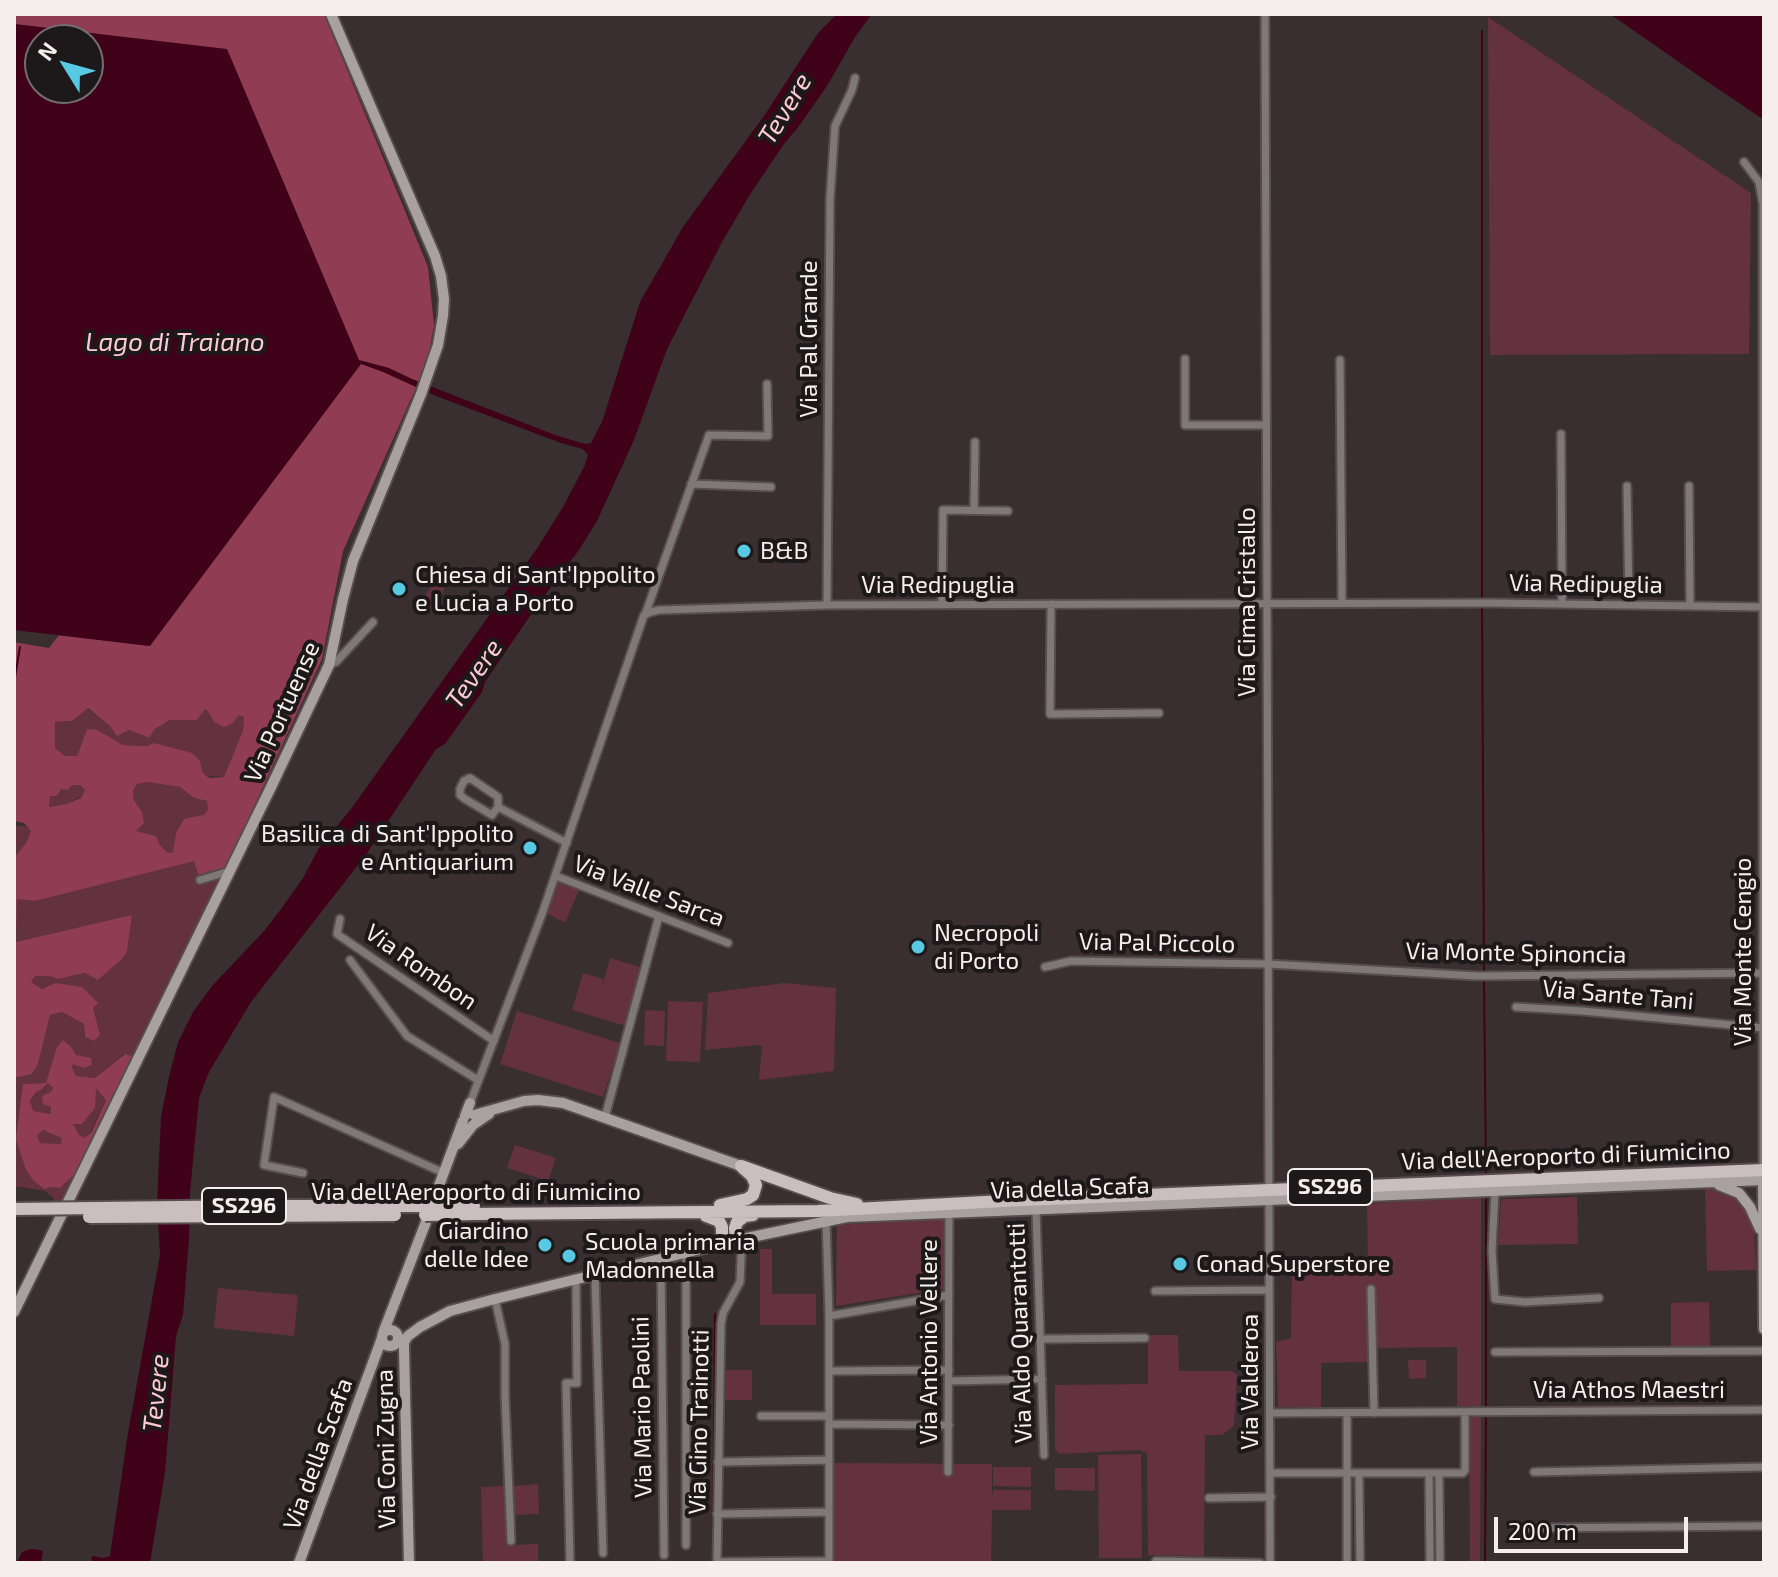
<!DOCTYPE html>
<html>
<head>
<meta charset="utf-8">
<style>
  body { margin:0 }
  #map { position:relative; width:1778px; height:1577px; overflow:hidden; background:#392e30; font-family:"Exo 2",sans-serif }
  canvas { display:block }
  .frame { position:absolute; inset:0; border:16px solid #f5edee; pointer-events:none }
  .north { position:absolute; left:24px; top:24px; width:80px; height:80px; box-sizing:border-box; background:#1d1819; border:2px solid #736d6e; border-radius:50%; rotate:307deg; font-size:22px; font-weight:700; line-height:32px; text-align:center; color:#f5edee }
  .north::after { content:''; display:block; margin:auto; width:28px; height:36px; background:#58c9e3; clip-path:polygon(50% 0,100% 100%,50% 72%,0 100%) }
  .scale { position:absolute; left:1494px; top:1517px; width:194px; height:36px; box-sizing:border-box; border:4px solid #f5edee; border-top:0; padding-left:10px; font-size:24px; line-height:28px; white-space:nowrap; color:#f5edee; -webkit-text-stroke:6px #1d1819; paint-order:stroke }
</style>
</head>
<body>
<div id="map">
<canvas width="1778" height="1577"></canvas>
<div class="frame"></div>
<div class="north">N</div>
<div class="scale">200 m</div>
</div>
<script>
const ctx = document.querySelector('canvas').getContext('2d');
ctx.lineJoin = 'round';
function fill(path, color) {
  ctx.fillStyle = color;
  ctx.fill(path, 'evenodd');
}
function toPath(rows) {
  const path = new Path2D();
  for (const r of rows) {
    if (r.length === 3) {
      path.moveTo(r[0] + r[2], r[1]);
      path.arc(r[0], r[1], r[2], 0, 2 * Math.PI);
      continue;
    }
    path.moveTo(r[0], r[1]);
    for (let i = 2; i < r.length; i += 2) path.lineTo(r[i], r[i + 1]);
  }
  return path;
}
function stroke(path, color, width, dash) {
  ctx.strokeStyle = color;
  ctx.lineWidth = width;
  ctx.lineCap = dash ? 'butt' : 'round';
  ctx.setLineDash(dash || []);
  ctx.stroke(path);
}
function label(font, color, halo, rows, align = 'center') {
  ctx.font = font + ' "Exo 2",sans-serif';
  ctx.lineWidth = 8;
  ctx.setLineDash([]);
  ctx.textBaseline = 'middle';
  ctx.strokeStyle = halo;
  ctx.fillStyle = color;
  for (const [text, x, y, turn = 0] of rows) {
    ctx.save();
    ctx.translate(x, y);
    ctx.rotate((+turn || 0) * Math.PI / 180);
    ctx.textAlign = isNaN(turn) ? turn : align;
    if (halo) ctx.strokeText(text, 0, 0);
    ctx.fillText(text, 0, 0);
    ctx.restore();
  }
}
fill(toPath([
  [1488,17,1751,193,1749,354,1490,355],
  [434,582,445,589,431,609,421,602],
  [87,708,110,726,117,735,129,730,149,738,155,729,170,720,197,720,205,708,208,710,214,722,239,715,244,717,244,731,224,777,206,776,202,771,200,761,147,746,123,745,87,729,77,756,65,756,55,748,55,722,72,721],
  [147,782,180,787,194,798,207,801,209,810,176,833,173,852,168,853,160,845,156,836,135,831,142,812,134,800,133,791,137,784],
  [73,785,80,785,85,790,81,797,66,804,49,807,50,795,61,789,70,788],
  [14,825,28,827,31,831,26,843,14,858],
  [194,860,200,884,221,879,132,1056,124,1054,95,1078,76,1076,72,1068,76,1055,72,1048,46,1083,23,1084,26,1170,33,1179,44,1188,52,1187,60,1188,76,1173,62,1202,55,1202,53,1197,45,1191,14,1186,14,1078,32,1074,38,1064,50,1015,62,1012,84,1024,85,1037,94,1041,100,1035,55,983,42,989,30,982,34,976,50,976,58,979,85,973,99,979,122,959,127,952,132,916,16,942,17,898,35,901],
  [558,879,580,887,565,923,546,913],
  [610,958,643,968,626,1026,572,1010,583,973,603,979,602,986],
  [784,983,836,988,834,1071,759,1080,762,1047,759,1045,705,1050,708,993],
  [668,1001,703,1002,700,1062,666,1061],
  [645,1010,665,1011,664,1046,644,1045],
  [517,1011,620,1043,603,1097,500,1064],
  [49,1083,53,1088,51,1093,51,1114,32,1111,30,1102,36,1092,41,1090],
  [96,1086,106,1099,90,1133,84,1139,79,1135,72,1123],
  [44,1130,63,1138,61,1145,40,1143,37,1136],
  [515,1145,556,1158,548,1181,507,1168],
  [1705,1189,1720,1189,1733,1195,1746,1210,1754,1230,1756,1270,1707,1271],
  [1481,1196,1481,1406,1457,1406,1457,1347,1376,1348,1375,1285,1368,1285,1367,1362,1321,1363,1321,1408,1278,1407,1276,1342,1291,1338,1292,1267,1368,1265,1367,1204],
  [1577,1197,1578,1244,1498,1245,1501,1199],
  [944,1219,943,1289,836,1306,837,1225],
  [760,1249,772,1249,772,1294,816,1294,816,1325,760,1325],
  [218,1288,298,1295,294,1336,214,1328],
  [1709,1302,1710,1347,1671,1347,1671,1303],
  [1148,1335,1178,1335,1179,1371,1232,1371,1237,1375,1234,1426,1222,1435,1205,1435,1204,1556,1148,1555,1147,1453,1138,1450,1059,1454,1055,1449,1055,1385,1148,1384],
  [1408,1360,1426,1360,1426,1378,1409,1379],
  [726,1370,752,1370,752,1400,725,1400],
  [1481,1416,1480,1563,1470,1563,1469,1418],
  [1141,1454,1142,1558,1099,1558,1098,1455],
  [834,1463,992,1464,992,1500,993,1490,1031,1490,1031,1510,992,1510,991,1563,832,1563],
  [993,1467,1031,1467,1031,1487,993,1486],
  [1055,1468,1095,1468,1095,1491,1055,1490],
  [538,1484,539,1514,514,1515,513,1486],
  [505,1486,507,1545,538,1544,538,1563,483,1563,481,1487]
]), '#64323e');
fill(toPath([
  [14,14,324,14,428,267,434,325,427,363,343,551,322,659,226,867,198,875,194,861,35,901,17,899,16,942,132,915,127,952,122,959,98,980,85,973,58,979,50,976,35,976,31,982,42,989,55,983,82,987,98,1003,93,1008,100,1035,94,1041,85,1037,84,1024,62,1012,50,1015,38,1064,32,1074,14,1078,14,858,26,843,31,831,24,823,14,821,14,642,49,648,59,635,150,646,227,50,14,24],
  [88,708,110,726,117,736,129,730,149,738,155,729,170,720,197,720,205,709,208,711,214,722,224,727,233,723,239,715,244,717,243,731,224,777,211,778,206,776,202,771,200,761,192,753,154,743,147,746,123,745,97,730,87,729,77,756,65,756,55,748,55,722,72,721],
  [147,782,180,787,194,798,207,801,208,810,203,815,184,819,176,833,173,852,168,853,160,845,156,836,136,831,144,823,142,812,134,800,133,791,137,784],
  [73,785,80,785,85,790,81,798,66,804,49,807,50,796,57,796,61,789,67,790],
  [63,1040,72,1048,76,1055,91,1058,92,1065,84,1068,73,1064,72,1068,76,1076,95,1078,125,1054,132,1056,76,1173,60,1188,52,1187,44,1189,33,1180,26,1170,16,1139,23,1084,46,1083,57,1047],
  [48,1083,53,1088,51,1092,42,1096,43,1104,51,1107,51,1114,33,1111,30,1101,36,1092,41,1090],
  [96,1088,106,1100,91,1133,84,1138,79,1135,73,1124,82,1124,95,1108],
  [43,1130,62,1138,61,1144,40,1143,37,1136]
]), '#903c52');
fill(toPath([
  [837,14,872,14,855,37,827,86,799,126,784,144,749,196,722,242,667,349,634,440,597,521,579,550,536,607,485,682,482,692,445,744,436,749,365,856,251,1002,209,1072,199,1098,190,1192,189,1239,183,1315,176,1336,165,1472,150,1563,91,1563,92,1556,104,1558,110,1556,128,1433,160,1255,157,1202,161,1117,169,1077,178,1042,193,1012,213,985,264,931,281,909,303,878,319,848,351,809,538,547,563,507,585,465,588,455,583,449,561,443,436,396,383,372,361,364,150,646,14,630,14,24,227,49,359,360,389,368,412,379,555,435,585,444,591,443,602,422,640,302,683,227,766,113,818,33],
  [40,40,88,40,88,88,40,88],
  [1610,14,1764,14,1764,120,1699,76],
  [31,1549,41,1550,43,1552,41,1563,17,1563,22,1552]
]), '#3f0218');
stroke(toPath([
  [1482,599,1482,31],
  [1482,606,1484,971],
  [14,683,20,647],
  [1484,978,1486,1175],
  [1486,1410,1486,1199],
  [713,1563,715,1314],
  [1485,1563,1486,1416]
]), '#3f0218', 2);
const street = toPath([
  [1265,14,1269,1190],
  [1744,162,1759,182,1763,204,1763,1170],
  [1185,359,1185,425,1266,425],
  [1340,360,1342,603],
  [1561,434,1562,604],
  [691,484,771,487],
  [1627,486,1629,605],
  [1689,486,1690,606],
  [974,510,975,442],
  [1051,604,1050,714,1159,713],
  [827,605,830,199,835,126,852,90,855,78],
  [942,605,943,510,1008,511],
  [645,615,709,435,768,436,767,384],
  [329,665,336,662,373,622],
  [498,807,492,815,465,799,460,795,460,789,464,781,470,778,498,797,498,807,567,843],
  [556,876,728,943],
  [200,880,230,871],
  [340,919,337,934,494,1041],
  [350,960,407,1036,478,1080],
  [1045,967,1071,961,1269,964,1477,976,1764,973],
  [1516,1007,1583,1011,1764,1028],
  [470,1103,542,914,644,615,651,612,659,610,827,605,1491,603,1764,607],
  [605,1117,659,916],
  [303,1173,264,1165,274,1097,444,1173],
  [1495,1191,1492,1251,1495,1299,1525,1302,1599,1298],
  [1269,1201,1270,1563],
  [1036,1209,1044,1455],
  [826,1220,829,1316,829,1563],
  [661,1259,664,1555],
  [595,1275,603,1553],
  [1371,1289,1374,1413],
  [1155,1291,1269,1290],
  [495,1299,505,1344,505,1395,511,1541],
  [829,1316,949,1295],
  [1041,1339,1145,1338],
  [1495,1352,1764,1351],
  [829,1371,949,1370],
  [949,1381,1042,1379],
  [1270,1413,1764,1410],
  [1347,1413,1347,1563],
  [761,1416,829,1416],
  [829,1424,949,1425],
  [718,1462,829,1460],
  [948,1472,949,1213],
  [1534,1472,1764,1467],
  [1270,1473,1463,1473,1465,1470,1465,1412],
  [1359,1473,1360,1563],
  [1429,1473,1430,1563],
  [1439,1473,1440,1563],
  [1209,1498,1271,1497],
  [717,1514,828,1512],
  [1529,1528,1764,1526],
  [686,1545,686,1253],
  [1156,1561,1260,1563],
  [717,1562,829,1561],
  [570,1563,566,1383,577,1383,576,1279],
  [717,1563,721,1324,723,1313,740,1282,742,1239]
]);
const secondary = toPath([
  [474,1115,524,1101,538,1100,563,1103,741,1166],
  [465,1116,470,1103],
  [458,1144,473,1125,489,1114],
  [1763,1175,1764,1329],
  [1719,1185,1739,1193,1750,1207,1760,1229],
  [434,1199,463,1121],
  [14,1312,272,785,329,665,343,599,353,561,421,394,438,345,443,316,444,299,441,276,435,256,331,14],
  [390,1338,8],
  [383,1333,426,1222],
  [408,1336,420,1327,450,1311,495,1299,742,1239,847,1217,1764,1180],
  [408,1336,404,1342,404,1349,409,1563],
  [299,1563,382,1338]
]);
const primary = toPath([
  [741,1166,830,1198,857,1204],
  [720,1205,747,1199,753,1195,756,1185,752,1176,743,1168],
  [474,1214,818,1211,1022,1200,1764,1170],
  [706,1216,719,1221,722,1227,722,1244],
  [736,1240,735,1228,737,1222,745,1216,753,1215]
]);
stroke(street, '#574d4e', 11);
stroke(secondary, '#574d4e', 14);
stroke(primary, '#574d4e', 16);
stroke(street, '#7e7879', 7);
stroke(secondary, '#a9a0a1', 10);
stroke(primary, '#cbbec0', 12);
const primaryBridge = toPath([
  [14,1209,262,1206,474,1206],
  [425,1215,474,1214],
  [89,1217,395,1215]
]);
stroke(primaryBridge, '#574d4e', 16, []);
stroke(primaryBridge, '#cbbec0', 12);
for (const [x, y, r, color] of [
  [744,551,8,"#58c9e3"],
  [399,589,8,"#58c9e3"],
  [530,848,8,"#58c9e3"],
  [918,947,8,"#58c9e3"],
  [545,1245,8,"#58c9e3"],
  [569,1256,8,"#58c9e3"],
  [1180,1264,8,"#58c9e3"]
]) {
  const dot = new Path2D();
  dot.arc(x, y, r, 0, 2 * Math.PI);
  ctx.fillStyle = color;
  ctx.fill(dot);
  stroke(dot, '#1d1819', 3);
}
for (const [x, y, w] of [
  [1330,1187,84],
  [244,1206,84]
]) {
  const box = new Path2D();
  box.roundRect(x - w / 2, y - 18, w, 36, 6);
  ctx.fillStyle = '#1d1819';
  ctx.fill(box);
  stroke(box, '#f5edee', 2);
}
label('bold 22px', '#f5edee', null, [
  ["SS296",1330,1187],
  ["SS296",244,1206]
]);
label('24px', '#f5edee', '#1d1819', [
  ["Via Pal Grande",809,339,-90],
  ["Via Redipuglia",1586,584,1],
  ["Via Redipuglia",938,585],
  ["Via Cima Cristallo",1247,602,-90],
  ["Via Portuense",282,712,-66],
  ["Via Valle Sarca",649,891,21],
  ["Via Pal Piccolo",1157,943,1],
  ["Via Monte Cengio",1743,952,-90],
  ["Via Monte Spinoncia",1516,953,1],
  ["Via Rombon",421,967,35],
  ["Via Sante Tani",1618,995,5],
  ["Via dell'Aeroporto di Fiumicino",1566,1156,-2],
  ["Via della Scafa",1070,1188,-2],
  ["Via dell'Aeroporto di Fiumicino",476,1192],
  ["Via Aldo Quarantotti",1020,1333,-92],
  ["Via Antonio Vellere",929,1342,-90],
  ["Via Valderoa",1250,1382,-90],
  ["Via Athos Maestri",1629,1390],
  ["Via Mario Paolini",642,1407,-91],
  ["Via Gino Trainotti",699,1422,-89],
  ["Via Coni Zugna",386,1449,-91],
  ["Via della Scafa",318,1454,-70]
]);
label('24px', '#f5edee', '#1d1819', [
  ["B&B",760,551],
  ["Chiesa di Sant'Ippolito",415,575],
  ["e Lucia a Porto",415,603],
  ["Basilica di Sant'Ippolito",514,834,"right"],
  ["e Antiquarium",514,862,"right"],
  ["Necropoli",934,933],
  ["di Porto",934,961],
  ["Giardino",529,1231,"right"],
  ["delle Idee",529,1259,"right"],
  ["Scuola primaria",585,1242],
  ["Madonnella",585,1270],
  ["Conad Superstore",1196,1264]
], 'left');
label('italic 26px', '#fccad3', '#1d1819', [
  ["Tevere",785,109,-59],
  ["Lago di Traiano",175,342],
  ["Tevere",474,674,-55],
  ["Tevere",156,1393,-84]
]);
</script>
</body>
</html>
